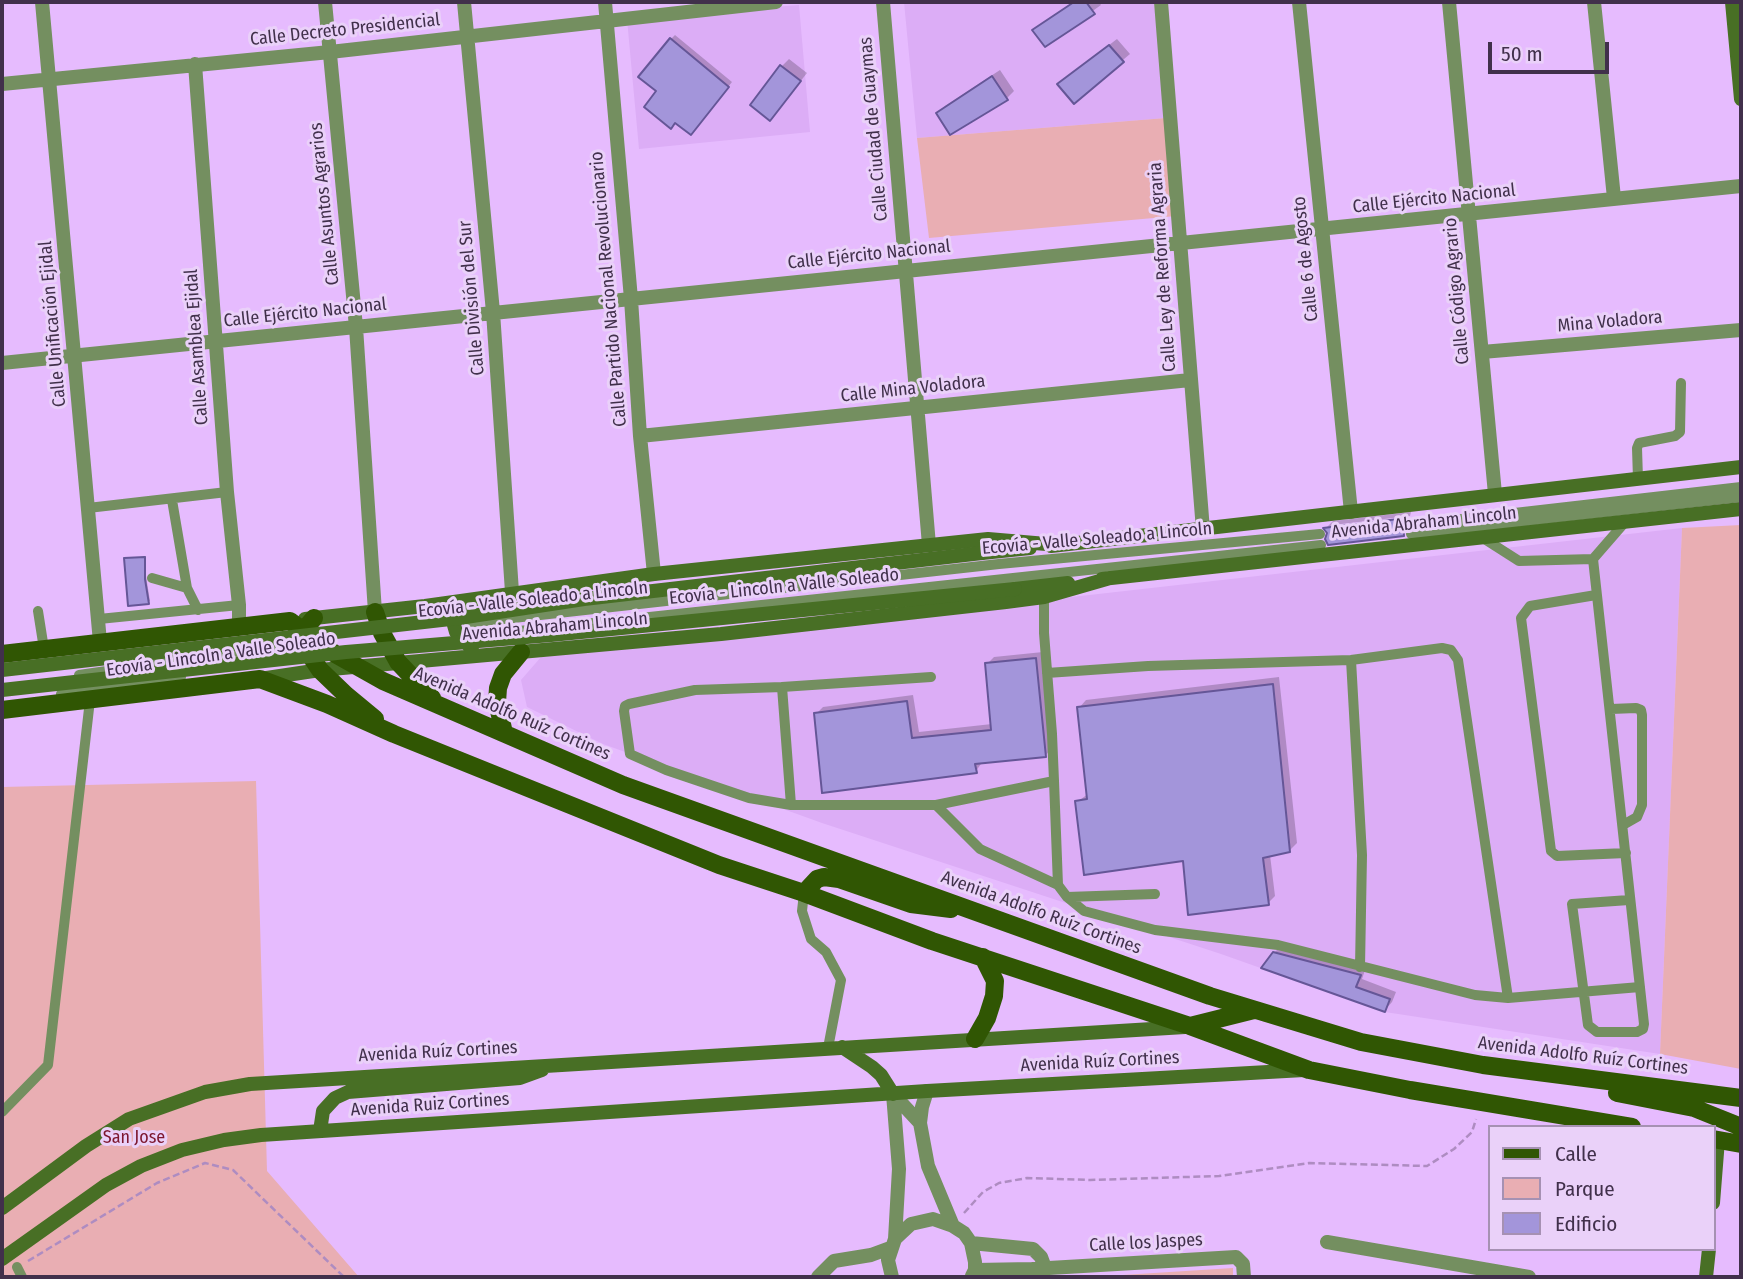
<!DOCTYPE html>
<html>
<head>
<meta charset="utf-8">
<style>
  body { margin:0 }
  #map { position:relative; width:1743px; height:1279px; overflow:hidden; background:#e6bbfe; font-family:"Fira Sans Condensed",sans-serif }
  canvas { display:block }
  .frame { position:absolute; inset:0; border:4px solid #41304b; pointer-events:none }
  .legend { position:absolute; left:1488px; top:1125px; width:228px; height:126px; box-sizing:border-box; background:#ead1f9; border:2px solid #a691b3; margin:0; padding:9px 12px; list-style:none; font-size:21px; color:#41304b }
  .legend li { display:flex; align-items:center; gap:14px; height:35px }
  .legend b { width:35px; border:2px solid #a691b3 }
  .scale { position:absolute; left:1488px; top:42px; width:121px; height:32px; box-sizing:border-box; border:4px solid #41304b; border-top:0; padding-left:9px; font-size:21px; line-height:24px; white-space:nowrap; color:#41304b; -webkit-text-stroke:5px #ead1f9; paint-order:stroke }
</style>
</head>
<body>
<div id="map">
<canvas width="1743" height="1279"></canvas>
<div class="frame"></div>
<ul class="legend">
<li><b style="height:9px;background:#305603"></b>Calle</li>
<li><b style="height:19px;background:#e9aeb3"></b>Parque</li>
<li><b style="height:19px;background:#a395da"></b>Edificio</li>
</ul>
<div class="scale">50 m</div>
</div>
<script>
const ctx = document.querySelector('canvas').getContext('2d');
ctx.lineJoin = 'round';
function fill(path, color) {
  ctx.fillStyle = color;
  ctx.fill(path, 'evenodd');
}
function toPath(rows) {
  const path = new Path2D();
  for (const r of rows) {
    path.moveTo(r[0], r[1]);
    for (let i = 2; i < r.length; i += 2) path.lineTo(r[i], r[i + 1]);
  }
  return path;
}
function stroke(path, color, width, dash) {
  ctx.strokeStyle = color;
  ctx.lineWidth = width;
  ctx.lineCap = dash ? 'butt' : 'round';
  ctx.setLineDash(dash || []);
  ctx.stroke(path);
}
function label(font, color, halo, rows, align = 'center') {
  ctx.font = font + ' "Fira Sans Condensed",sans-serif';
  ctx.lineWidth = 6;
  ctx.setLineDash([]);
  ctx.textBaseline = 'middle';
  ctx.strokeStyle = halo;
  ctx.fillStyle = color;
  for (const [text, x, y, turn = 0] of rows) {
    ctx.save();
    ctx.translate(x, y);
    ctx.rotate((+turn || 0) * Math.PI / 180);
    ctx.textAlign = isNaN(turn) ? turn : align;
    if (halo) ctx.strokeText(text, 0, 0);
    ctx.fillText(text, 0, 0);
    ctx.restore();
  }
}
fill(toPath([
  [904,2,1154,2,1166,118,917,138],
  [799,5,810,132,639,149,627,19],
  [1682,528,1660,1054,1385,1012,1221,954,822,823,603,744,527,707,521,680,541,657]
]), '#dcadf6');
fill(toPath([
  [1166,118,1176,216,929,238,917,138],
  [1741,525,1741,1069,1660,1054,1682,528],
  [256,781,267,1171,359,1277,2,1277,2,787],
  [1233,1268,1233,1277,1091,1277]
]), '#e9aeb3');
fill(toPath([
  [1073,2,1099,2,1101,5,1045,45,1035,30],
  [675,35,732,82,695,128,658,90,671,39],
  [1117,39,1130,54,1074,101,1067,77],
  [789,59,807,73,777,111,782,66],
  [1000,70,1014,91,1007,98,938,114,945,106],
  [1411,512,1410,516,1333,525,1333,528,1410,520,1411,527,1403,535,1329,532,1326,528,1333,521],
  [146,556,146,576,150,601,148,602,126,559],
  [1043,652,1052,748,1045,756,983,761,976,771,816,714,823,707,913,695,919,732,992,724,987,664,994,657],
  [1279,677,1297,843,1289,851,1270,855,1275,896,1268,903,1077,802,1088,794,1079,708,1086,700],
  [1282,945,1366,967,1362,979,1396,992,1392,1002,1385,1010,1274,953]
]), '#0003');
const building = toPath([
  [1074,2,1086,2,1095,14,1045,47,1032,30,1074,2],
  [670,38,729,87,691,135,675,123,671,129,644,107,656,91,638,77,670,38],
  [1109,45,1124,62,1074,104,1057,84,1109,45],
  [780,65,801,81,770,121,750,105,780,65],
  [992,76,1008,100,950,135,936,113,992,76],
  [1407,518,1403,523,1404,536,1328,545,1325,539,1327,533,1323,528,1407,518],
  [145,557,145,579,149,604,128,606,124,558,145,557],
  [1036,658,1046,757,975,764,977,773,822,793,814,713,907,701,912,738,991,730,985,663,1036,658],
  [1273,684,1290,852,1263,858,1269,905,1188,915,1183,861,1084,875,1075,801,1087,799,1077,707,1273,684],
  [1273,952,1361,975,1356,987,1390,999,1385,1012,1261,968,1273,952]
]);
fill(building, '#a395da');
stroke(building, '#655697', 2);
stroke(toPath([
  [964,1213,983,1192,999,1183,1027,1178,1090,1180,1219,1176,1309,1163,1427,1166,1454,1149,1472,1132,1476,1119],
  [28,1261,157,1183,205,1163,233,1170,344,1277]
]), '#ae8cc1', 2.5, [7, 3.5]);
stroke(toPath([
  [1638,479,1637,448,1639,443,1675,436,1680,432,1681,383],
  [172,500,187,588,198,610],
  [88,508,227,492],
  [1626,521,1593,559,1644,1024,1643,1029,1637,1032,1597,1032,1588,1025,1572,904,1629,900],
  [1410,525,1741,487],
  [1411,534,1741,497],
  [1483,538,1519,561,1593,559],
  [152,578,187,588],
  [1596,595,1530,606,1521,618,1551,851,1557,856,1626,853],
  [1044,597,1044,633,1052,734,1054,781,1058,885,980,849,936,805,1054,781],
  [38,611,44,649],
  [99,619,239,605],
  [468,623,999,564,1320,534],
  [519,631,1321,545],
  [1351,660,1362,855,1360,967],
  [1047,673,1148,666,1351,660,1442,648,1451,650,1458,660,1508,998,1475,995,1278,945,1155,930,1084,911,1067,897,1058,885],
  [79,675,307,642],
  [931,677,782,687,695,690,629,704,625,706,624,711,630,754,666,770,749,798,791,805,936,805],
  [782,687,791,805],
  [61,694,181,677],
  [1611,709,1636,708,1641,710,1642,715,1642,805,1637,817,1623,825],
  [804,893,802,911,811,939,826,952,841,980,828,1048],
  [1067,897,1155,894],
  [1508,998,1640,987],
  [2,1112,48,1065,90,700],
  [17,1267,22,1277]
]), '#748f60', 10);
stroke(toPath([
  [42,2,100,642],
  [325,2,356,327,375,612],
  [464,2,493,312,512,592],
  [605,2,631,299,640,436,654,574],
  [883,2,929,545],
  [1161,2,1203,530],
  [1299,2,1351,512],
  [1449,2,1495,494],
  [1594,2,1614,198],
  [195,64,227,492,239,605,239,626],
  [2,84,330,52,776,2],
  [1482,352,1741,330],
  [2,363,1741,186],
  [640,436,1190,380],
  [927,1091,922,1107,920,1123,928,1166,953,1226],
  [893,1094,899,1169,895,1239],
  [893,1094,920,1123],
  [1327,1242,1529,1277],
  [971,1243,1033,1249,1041,1257,1045,1268,1045,1276],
  [975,1270,1032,1269,1236,1257,1243,1264,1244,1277],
  [818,1277,834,1261,871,1255,890,1248],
  [892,1277,888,1260,895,1239,911,1224,933,1219,953,1226,964,1233,971,1243,975,1262,975,1270,972,1276]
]), '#748f60', 14);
stroke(toPath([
  [1732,2,1741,99],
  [1051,546,1741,467],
  [982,553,1030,548],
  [1102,579,1741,509],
  [1015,589,1068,583],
  [460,607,454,625,456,632,472,649],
  [305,619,425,606,654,574,988,539,1058,545],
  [260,679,320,670,721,634,1006,602,1044,597,1110,578],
  [842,1047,872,1067,881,1075,893,1094],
  [320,1131,323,1111,335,1098,348,1092,520,1078,542,1070],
  [1713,1203,1718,1140],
  [2,1208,86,1146,129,1119,205,1092,250,1084,1185,1027],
  [2,1259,106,1185,141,1166,182,1150,224,1140,261,1135,927,1091,1304,1070],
  [1706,1277,1709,1249]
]), '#486f25', 14);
stroke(toPath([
  [375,612,382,633,398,662,432,698],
  [314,618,304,630,305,643,312,658,320,670,346,695,375,719],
  [2,654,290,621,335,654,383,681,623,785,1210,996,1361,1042,1483,1065,1741,1098],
  [2,710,260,679,327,704,394,734,719,865,804,893,932,941,1190,1026,1309,1070,1410,1090,1632,1127],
  [504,733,497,702,498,688,503,674,521,652],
  [804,893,817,879,824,877,839,879,911,904,951,909],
  [1190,1026,1254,1010],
  [975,1039,987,1018,994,996,995,981,983,957],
  [1617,1093,1694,1108,1741,1127],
  [1713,1139,1741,1144]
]), '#305603', 18);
stroke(toPath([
  [2,670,459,618,584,599,982,553],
  [2,690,346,652,551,635,1015,589]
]), '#486f25', 14);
label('18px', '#41304b', '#ead1f9', [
  ["Calle Decreto Presidencial",345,30,-6],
  ["Calle Ciudad de Guaymas",874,129,-95],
  ["Calle Ejército Nacional",1434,199,-6],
  ["Calle Asuntos Agrarios",325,204,-96],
  ["Calle Ejército Nacional",869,255,-6],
  ["Calle 6 de Agosto",1306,259,-96],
  ["Calle Ley de Reforma Agraria",1163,267,-94],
  ["Calle Partido Nacional Revolucionario",609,289,-95],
  ["Calle Código Agrario",1457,291,-95],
  ["Calle División del Sur",472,298,-95],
  ["Calle Ejército Nacional",305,313,-6],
  ["Mina Voladora",1610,322,-5],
  ["Calle Unificación Ejidal",53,324,-95],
  ["Calle Asamblea Ejidal",197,347,-94],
  ["Calle Mina Voladora",913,389,-6],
  ["Avenida Abraham Lincoln",1424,523,-6],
  ["Ecovía - Valle Soleado a Lincoln",1097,539,-5],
  ["Ecovía - Lincoln a Valle Soleado",784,587,-6],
  ["Ecovía - Valle Soleado a Lincoln",533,600,-6],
  ["Avenida Abraham Lincoln",555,627,-5],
  ["Ecovía - Lincoln a Valle Soleado",221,655,-8],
  ["Avenida Adolfo Ruíz Cortines",512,714,23],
  ["Avenida Adolfo Ruíz Cortines",1041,913,20],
  ["Avenida Ruíz Cortines",438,1052,-3],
  ["Avenida Adolfo Ruíz Cortines",1583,1056,7],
  ["Avenida Ruíz Cortines",1100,1062,-3],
  ["Avenida Ruiz Cortines",430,1105,-4],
  ["Calle los Jaspes",1146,1243,-3]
]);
label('18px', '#7d172f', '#ead1f9', [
  ["San Jose",134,1138]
]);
</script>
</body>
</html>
